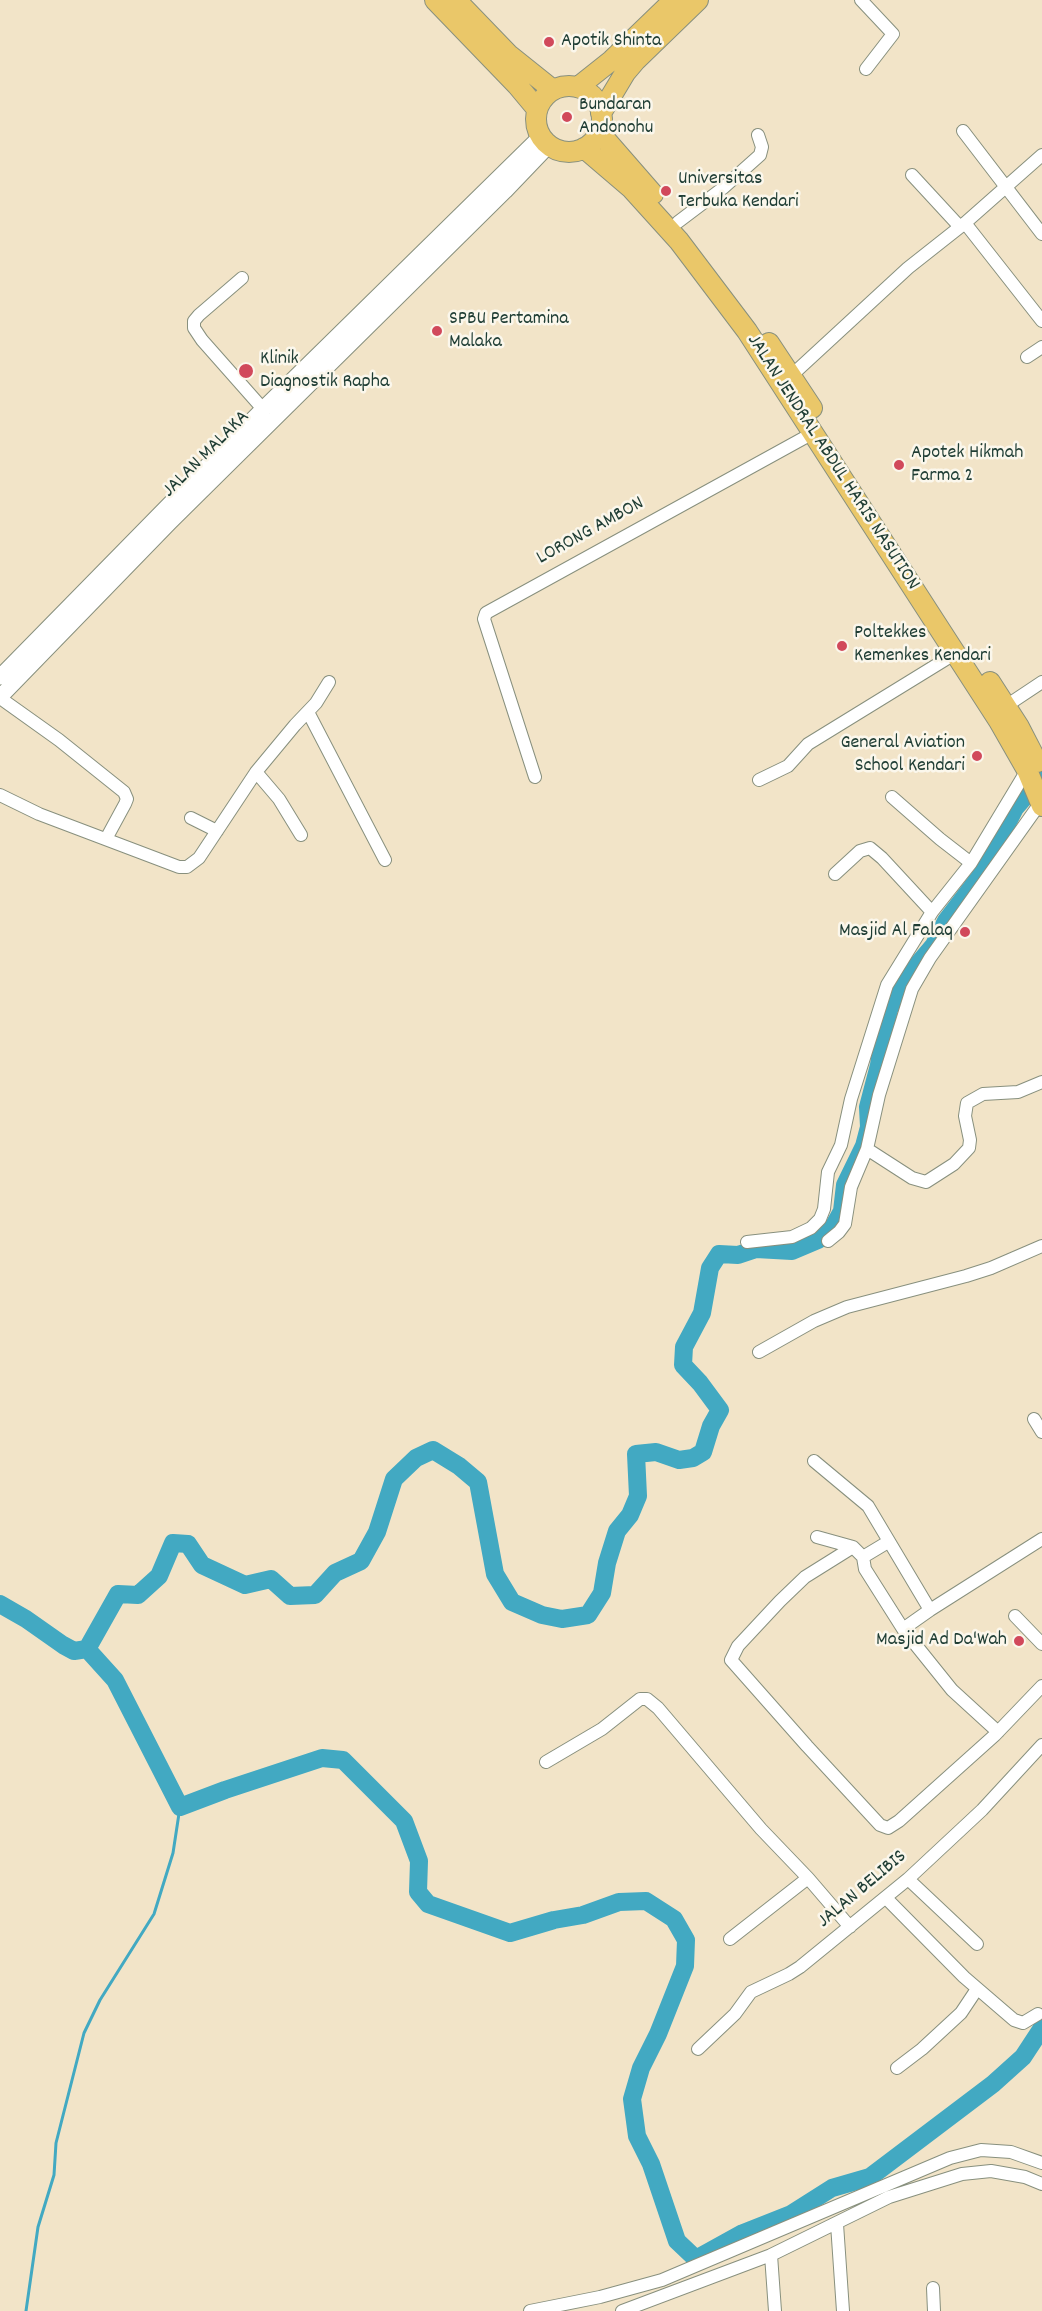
<!DOCTYPE html>
<html>
<head>
<meta charset="utf-8">
<style>
  body { margin:0 }
  canvas { display:block; background:#f2e4c8 }
</style>
</head>
<body>
<canvas width="1042" height="2311"></canvas>
<script>
const ctx = document.querySelector('canvas').getContext('2d');
ctx.lineJoin = 'round';
function toPath(rows) {
  const path = new Path2D();
  for (const r of rows) {
    if (r.length === 3) {
      path.moveTo(r[0] + r[2], r[1]);
      path.arc(r[0], r[1], r[2], 0, 2 * Math.PI);
      continue;
    }
    path.moveTo(r[0], r[1]);
    for (let i = 2; i < r.length; i += 2) path.lineTo(r[i], r[i + 1]);
  }
  return path;
}
function stroke(path, color, width, dash) {
  ctx.strokeStyle = color;
  ctx.lineWidth = width;
  ctx.lineCap = dash ? 'butt' : 'round';
  ctx.setLineDash(dash || []);
  ctx.stroke(path);
}
function label(font, color, halo, rows, align = 'center') {
  ctx.font = font + ' Dekko,sans-serif';
  ctx.lineWidth = 5;
  ctx.setLineDash([]);
  ctx.textBaseline = 'middle';
  ctx.strokeStyle = halo;
  ctx.fillStyle = color;
  for (const [text, x, y, turn = 0] of rows) {
    ctx.save();
    ctx.translate(x, y);
    ctx.rotate((+turn || 0) * Math.PI / 180);
    ctx.textAlign = isNaN(turn) ? turn : align;
    if (halo) ctx.strokeText(text, 0, 0);
    ctx.fillText(text, 0, 0);
    ctx.restore();
  }
}
stroke(toPath([
  [26,2311,38,2227,54,2175,56,2143,84,2033,100,2000,154,1914,173,1853,180,1807]
]), '#42a9c2', 3);
stroke(toPath([
  [0,1604,26,1619,63,1645,74,1651,87,1649,115,1680,180,1807,225,1790,322,1758,343,1760,404,1821,419,1861,418,1892,428,1904,510,1933,554,1920,583,1915,619,1902,646,1901,674,1919,686,1940,685,1966,658,2034,641,2068,632,2099,637,2136,651,2164,677,2241,696,2259,743,2233,791,2214,832,2188,870,2177,993,2084,1023,2057,1042,2028],
  [87,1649,118,1594,138,1595,159,1576,173,1543,188,1544,202,1565,245,1585,271,1579,290,1596,315,1595,335,1573,361,1561,377,1532,394,1479,416,1458,433,1450,459,1466,478,1482,495,1574,512,1602,542,1615,562,1619,588,1615,602,1593,607,1563,617,1531,630,1515,638,1496,636,1454,656,1452,679,1460,693,1458,703,1452,711,1426,720,1410,700,1383,683,1365,684,1347,702,1313,710,1268,719,1254,738,1255,756,1249,792,1251,818,1240,832,1229,842,1211,845,1185,864,1146,869,1127,868,1107,879,1065,883,1036,889,1010,900,985,934,945,946,921,982,874,1015,808,1042,777]
]), '#42a9c2', 18);
const minor = toPath([
  [861,0,893,34,866,69],
  [963,131,1042,234],
  [912,175,960,227],
  [678,222,723,188,760,155,762,147,758,135],
  [965,223,1042,321],
  [242,278,199,315,194,321,194,328,202,340,263,409],
  [1027,357,1042,347],
  [792,375,908,268,965,223,1042,155],
  [0,698,59,740,124,792,127,799,125,804,106,839],
  [1006,706,1042,682],
  [308,712,385,860],
  [256,772,279,799,301,835],
  [535,777,484,619,486,613,813,433],
  [759,780,788,766,808,744,956,653],
  [0,795,39,814,179,867,187,867,199,858,256,772,295,725,316,703,329,682],
  [892,797,940,839,971,863,1027,770],
  [191,818,217,831],
  [835,874,860,851,870,848,882,858,932,912],
  [867,1149,912,1178,926,1182,954,1164,969,1148,970,1140,965,1116,967,1103,983,1094,1018,1092,1042,1082],
  [828,1241,839,1232,845,1224,851,1187,867,1149,879,1095,912,989,930,958,1041,802],
  [747,1242,792,1237,811,1228,820,1219,824,1209,828,1172,841,1145,851,1099,887,985,932,912,971,863],
  [759,1352,814,1321,847,1307,966,1276,991,1268,1042,1246],
  [1034,1419,1042,1432],
  [814,1461,868,1506,930,1610,1042,1539],
  [817,1537,853,1547,863,1557,888,1542],
  [853,1547,805,1577,780,1601,738,1646,731,1660,807,1746,880,1825,888,1828,899,1821,995,1735,1042,1686],
  [863,1557,865,1569,903,1629],
  [930,1610,903,1629,952,1690,998,1732],
  [1015,1616,1042,1644],
  [546,1762,602,1729,640,1699,647,1699,658,1708,761,1829,808,1878,850,1927],
  [908,1879,977,1944],
  [886,1898,964,1977,1014,2020,1023,2023,1038,2014],
  [730,1939,808,1878],
  [698,2049,735,2014,751,1992,789,1974,800,1967,908,1879,982,1810,1042,1745],
  [897,2068,922,2049,961,2013,977,1989],
  [837,2224,843,2311],
  [771,2255,775,2311],
  [933,2288,934,2311],
  [530,2311,600,2297,662,2280,950,2158,981,2150,1011,2152,1042,2163],
  [622,2311,771,2255,889,2197,962,2174,991,2171,1025,2177,1042,2184]
]);
const tertiary = toPath([
  [0,677,263,409,541,136],
  [0,697,170,522,505,191,549,145]
]);
const trunk = toPath([
  [435,0,517,85,537,109],
  [456,0,508,54,553,90],
  [569,119,33],
  [578,87,612,60,674,0],
  [601,113,625,73,636,60,698,0],
  [599,132,653,194],
  [584,148,632,189,679,241,747,331,999,721,1027,770,1042,806],
  [769,343,812,408],
  [990,682,1019,727,1037,762]
]);
stroke(minor, '#88907e', 14);
stroke(tertiary, '#88907e', 17);
stroke(trunk, '#88907e', 22);
stroke(minor, '#fff', 12);
stroke(tertiary, '#fff', 15);
stroke(trunk, '#eac769', 20);
for (const [x, y, r, color] of [
  [549,42,6,"#d1495b"],
  [567,117,6,"#d1495b"],
  [666,191,6,"#d1495b"],
  [437,331,6,"#d1495b"],
  [246,371,8,"#d1495b"],
  [899,465,6,"#d1495b"],
  [842,646,6,"#d1495b"],
  [977,756,6,"#d1495b"],
  [965,932,6,"#d1495b"],
  [1019,1641,6,"#d1495b"]
]) {
  const dot = new Path2D();
  dot.arc(x, y, r, 0, 2 * Math.PI);
  ctx.fillStyle = color;
  ctx.fill(dot);
  stroke(dot, '#fbf7ec', 2);
}
label('20px', '#1f3d34', '#fbf7ec', [
  ["Apotik Shinta",561,42],
  ["Bundaran",579,106],
  ["Andonohu",579,129],
  ["Universitas",678,180],
  ["Terbuka Kendari",678,203],
  ["SPBU Pertamina",449,320],
  ["Malaka",449,343],
  ["Klinik",260,360],
  ["Diagnostik Rapha",260,383],
  ["Apotek Hikmah",911,454],
  ["Farma 2",911,477],
  ["Poltekkes",854,634],
  ["Kemenkes Kendari",854,657],
  ["General Aviation",965,744,"right"],
  ["School Kendari",965,767,"right"],
  ["Masjid Al Falaq",953,932,"right"],
  ["Masjid Ad Da'Wah",1007,1641,"right"]
], 'left');
label('20px', '#1f3d34', '#fbf7ec', [
  ["JALAN MALAKA",207,455,-45],
  ["JALAN JENDRAL ABDUL HARIS NASUTION",832,463,57],
  ["LORONG AMBON",591,532,-29],
  ["JALAN BELIBIS",863,1890,-40]
]);
</script>
</body>
</html>
